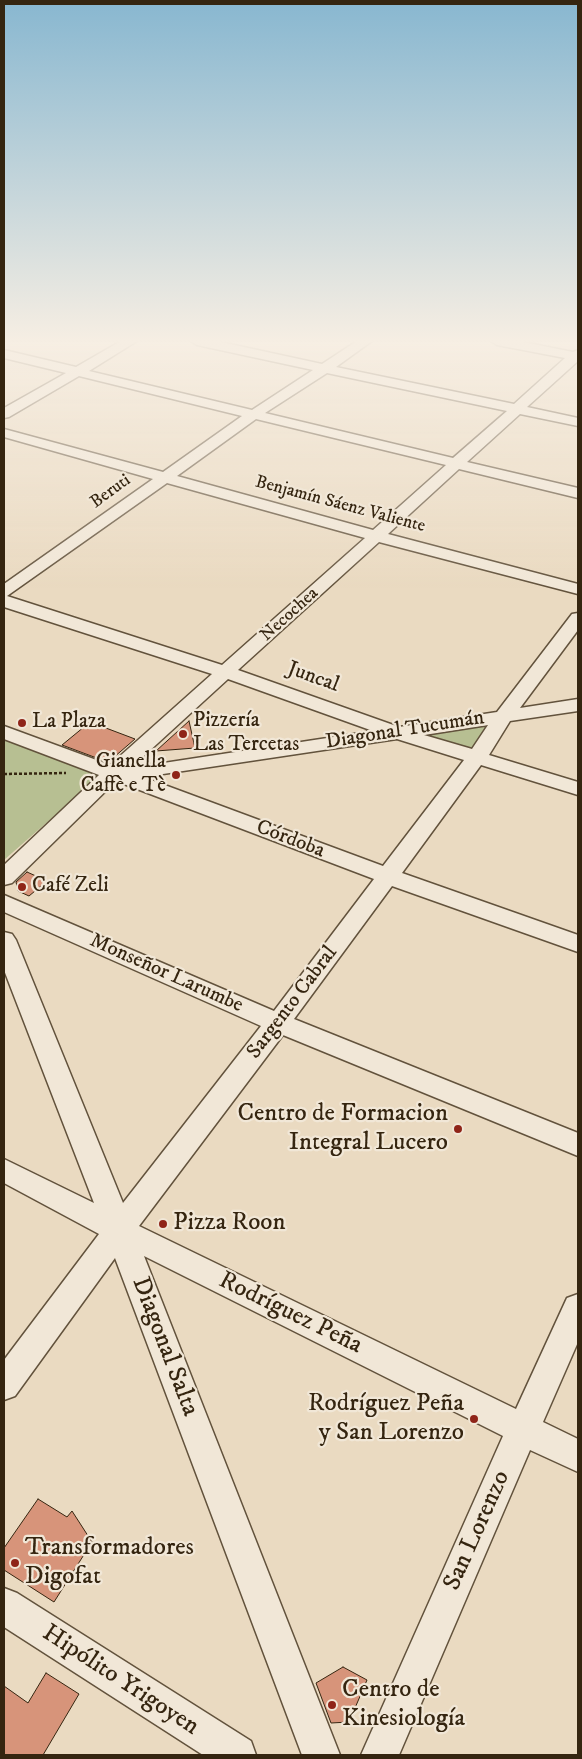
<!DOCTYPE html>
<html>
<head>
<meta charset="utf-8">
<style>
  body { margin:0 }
  #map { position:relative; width:582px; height:1759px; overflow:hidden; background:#eadac1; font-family:"IM FELL DW Pica",serif }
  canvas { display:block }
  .frame { position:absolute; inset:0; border:5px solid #352510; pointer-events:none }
</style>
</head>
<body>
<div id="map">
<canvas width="582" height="1759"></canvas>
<div class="frame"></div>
</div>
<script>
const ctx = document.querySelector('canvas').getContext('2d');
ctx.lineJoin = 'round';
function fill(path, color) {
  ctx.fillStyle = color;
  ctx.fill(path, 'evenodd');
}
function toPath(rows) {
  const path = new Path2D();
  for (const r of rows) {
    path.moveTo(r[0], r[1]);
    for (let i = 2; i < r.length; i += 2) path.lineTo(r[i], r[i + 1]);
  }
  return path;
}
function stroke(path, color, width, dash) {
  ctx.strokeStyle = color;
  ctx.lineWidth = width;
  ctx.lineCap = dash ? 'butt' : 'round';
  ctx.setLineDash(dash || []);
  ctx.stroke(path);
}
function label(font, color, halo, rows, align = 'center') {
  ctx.font = font + ' "IM FELL DW Pica",serif';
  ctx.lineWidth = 4.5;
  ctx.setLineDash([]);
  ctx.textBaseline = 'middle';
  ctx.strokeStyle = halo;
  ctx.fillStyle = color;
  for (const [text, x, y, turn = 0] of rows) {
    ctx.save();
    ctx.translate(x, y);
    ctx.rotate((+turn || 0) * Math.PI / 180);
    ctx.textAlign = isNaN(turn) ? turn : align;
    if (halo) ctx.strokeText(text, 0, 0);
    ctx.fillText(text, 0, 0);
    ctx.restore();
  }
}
fill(toPath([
  [504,716,477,757,395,732],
  [4,738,101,775,4,860]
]), '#b7bf92');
const building = toPath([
  [189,721,195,748,156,751,189,721],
  [90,722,135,739,113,758,102,760,62,745,90,722],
  [27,872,47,881,29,896,18,891,16,882,27,872],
  [38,1499,67,1517,72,1511,92,1542,54,1602,4,1570,4,1548,38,1499],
  [343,1667,367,1680,349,1722,331,1723,316,1683,343,1667],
  [46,1673,79,1694,43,1755,4,1755,4,1686,28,1703,46,1673]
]);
fill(building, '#d7947a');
stroke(building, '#352510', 1);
const minor = toPath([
  [121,341,137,341,89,371,252,410,313,370,197,345,191,341,216,341,322,364,357,341,372,341,336,367,514,404,565,358,497,345,491,341,518,341,573,352,578,350,578,361,527,407,578,418,578,426,520,414,467,462,578,488,578,498,459,469,388,534,578,584,578,594,379,542,238,670,399,727,497,712,572,614,578,613,578,630,520,708,578,699,578,711,510,721,489,755,578,782,578,795,481,765,402,873,578,935,578,952,392,886,294,1019,578,1133,578,1156,283,1035,139,1226,516,1409,567,1298,578,1294,578,1342,543,1422,578,1439,578,1472,530,1450,399,1755,361,1755,503,1436,144,1256,340,1755,302,1755,115,1258,15,1396,4,1400,4,1360,99,1234,4,1183,4,1159,94,1203,4,970,4,932,12,934,16,940,123,1203,261,1026,4,912,4,895,274,1011,374,879,116,781,12,883,4,885,4,865,99,775,4,739,4,726,110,765,212,674,4,607,4,584,153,479,4,437,4,429,163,472,242,416,79,376,9,417,4,418,4,408,66,373,4,358,4,350,76,367,121,341],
  [327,373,507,411,453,458,265,413,327,373],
  [256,419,446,465,373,530,177,476,256,419],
  [167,483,365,538,222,665,7,596,167,483],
  [228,679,373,731,157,764,134,765,228,679],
  [488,725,472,749,424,735,488,725],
  [397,739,464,760,383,866,143,777,397,739],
  [4,1588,17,1593,251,1741,256,1755,203,1755,4,1627,4,1588]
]);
stroke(minor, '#62523c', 3);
stroke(toPath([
  [4,774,66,773]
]), '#352510', 2.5, [3, 2]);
fill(minor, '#f1e7d7');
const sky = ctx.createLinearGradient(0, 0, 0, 588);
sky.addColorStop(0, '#88b7d0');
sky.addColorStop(0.58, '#f6eee3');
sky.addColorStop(1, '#f6eee300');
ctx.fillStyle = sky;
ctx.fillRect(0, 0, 582, 588);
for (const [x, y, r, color] of [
  [22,723,5,"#8f2418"],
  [183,734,5,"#8f2418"],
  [176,775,5,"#8f2418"],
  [22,887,5,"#8f2418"],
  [458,1129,5,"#8f2418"],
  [163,1224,5,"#8f2418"],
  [474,1419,5,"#8f2418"],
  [15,1563,5,"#8f2418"],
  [332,1705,5,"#8f2418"]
]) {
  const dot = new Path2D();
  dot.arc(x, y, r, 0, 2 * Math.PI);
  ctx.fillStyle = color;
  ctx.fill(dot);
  stroke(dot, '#f1e7d7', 2);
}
label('18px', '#352510', '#f1e7d7', [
  ["Beruti",111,492,-36],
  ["Benjamín Sáenz Valiente",340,505,15],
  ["Necochea",290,615,-42]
]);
label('21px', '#352510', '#f1e7d7', [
  ["Juncal",313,678,20],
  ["Diagonal Tucumán",405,731,-9],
  ["Córdoba",290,840,21],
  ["Monseñor Larumbe",166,974,24],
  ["Sargento Cabral",293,1003,-53]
]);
label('21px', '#352510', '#f1e7d7', [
  ["Pizzería",193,722],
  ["Las Tercetas",193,746],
  ["La Plaza",32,723],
  ["Gianella",166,763,"right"],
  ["Caffè e Tè",166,787,"right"],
  ["Café Zeli",32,887]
], 'left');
label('25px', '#352510', '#f1e7d7', [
  ["Centro de Formacion",448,1115,"right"],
  ["Integral Lucero",448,1144,"right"],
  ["Pizza Roon",173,1224],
  ["Rodríguez Peña",464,1405,"right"],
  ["y San Lorenzo",464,1434,"right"],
  ["Transformadores",25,1549],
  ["Digofat",25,1578],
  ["Centro de",342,1691],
  ["Kinesiología",342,1720]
], 'left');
label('25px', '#352510', '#f1e7d7', [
  ["Rodríguez Peña",290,1314,26],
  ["Diagonal Salta",164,1347,69],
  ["San Lorenzo",478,1531,-66],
  ["Hipólito Yrigoyen",120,1681,33]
]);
</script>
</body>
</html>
